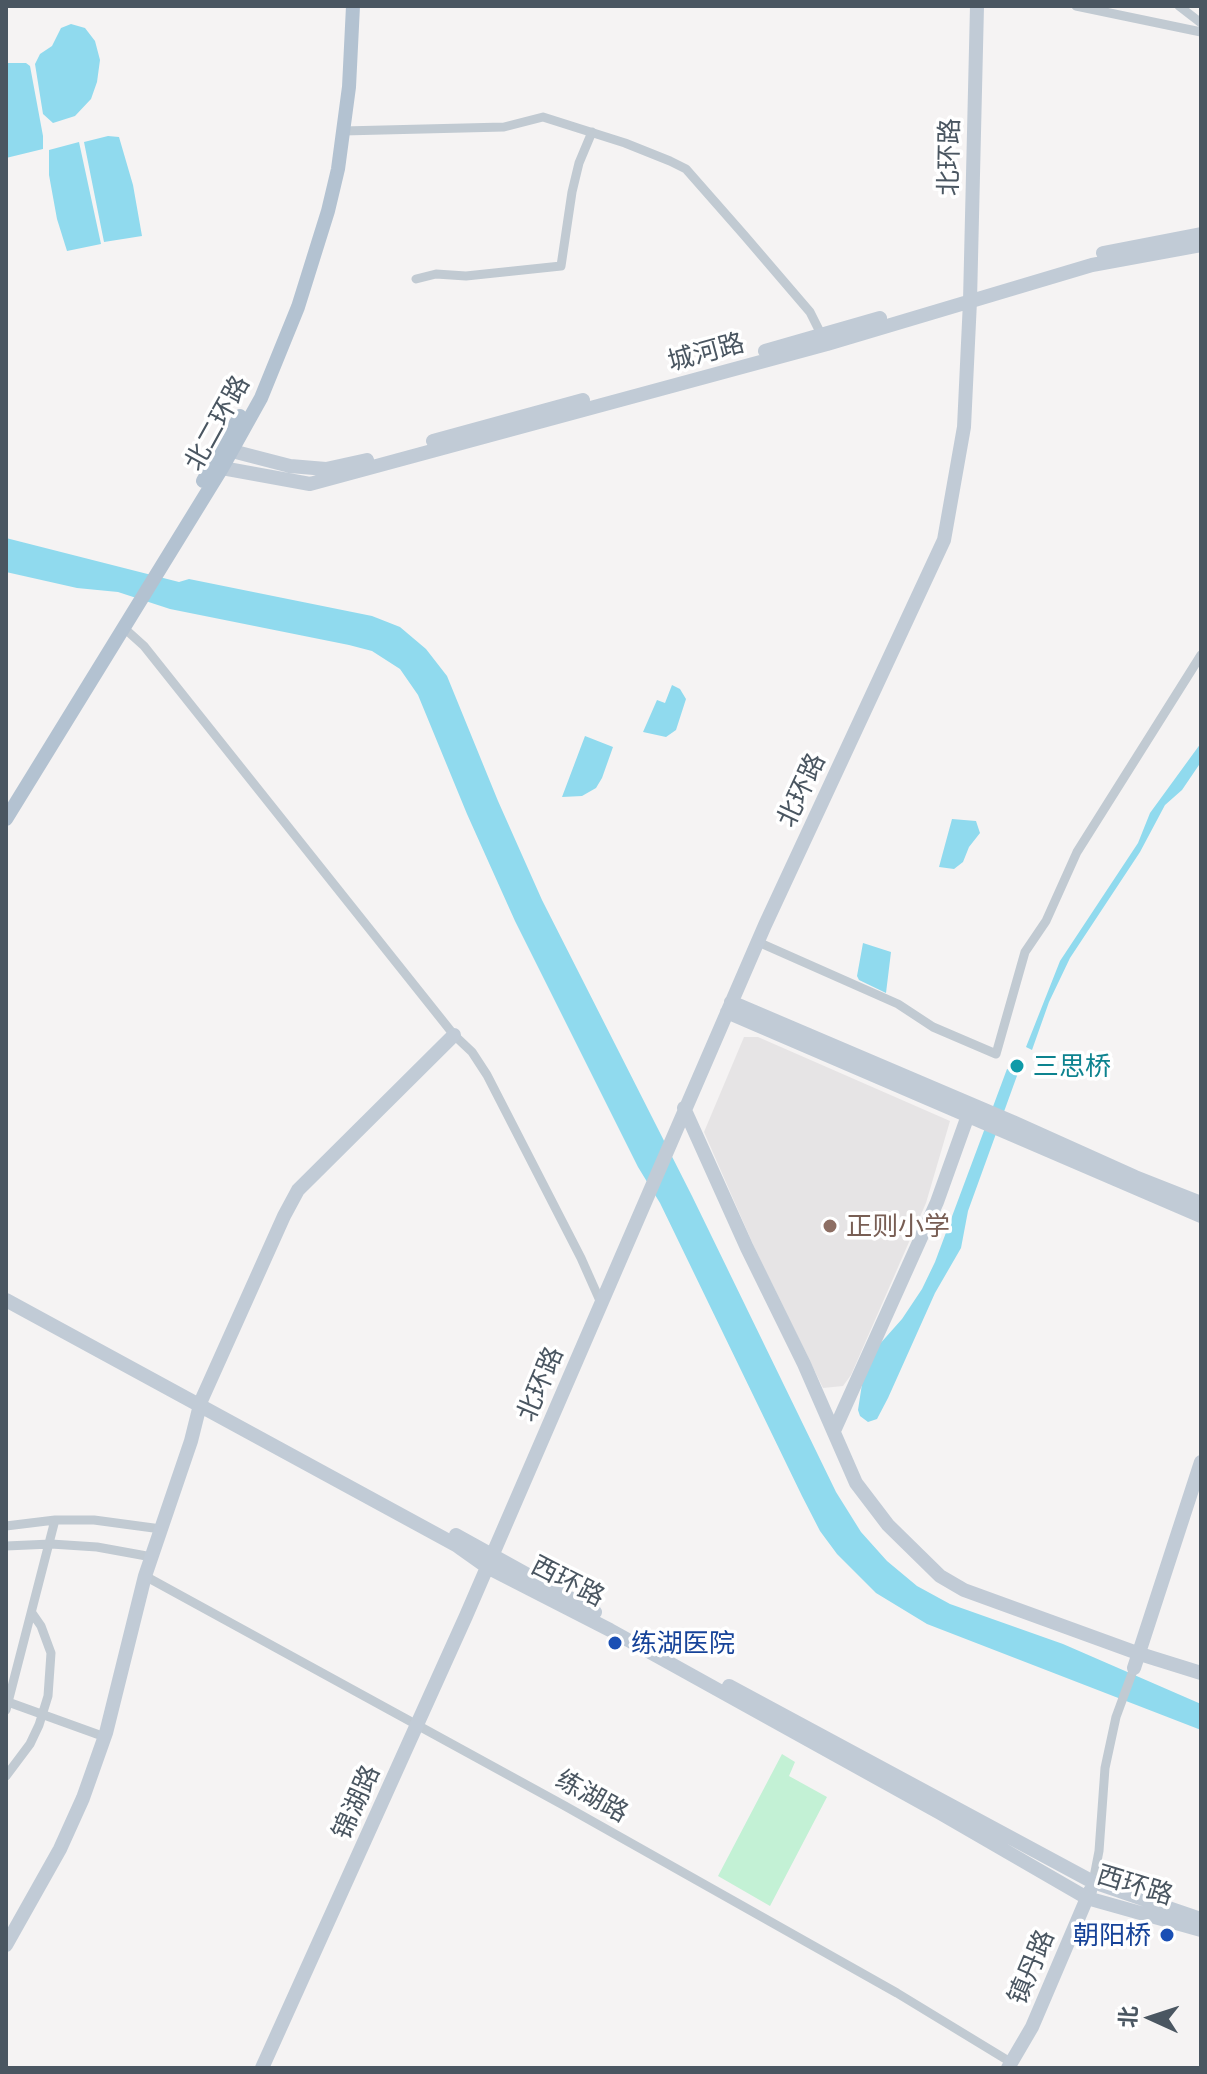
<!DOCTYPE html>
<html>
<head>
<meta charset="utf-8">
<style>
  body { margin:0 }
  #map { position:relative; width:1207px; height:2074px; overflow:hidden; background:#f5f3f3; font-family:Barlow,"Noto Sans SC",sans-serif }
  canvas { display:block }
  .frame { position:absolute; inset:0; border:8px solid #4a5661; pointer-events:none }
  .north { position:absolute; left:1111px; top:1978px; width:80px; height:80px; -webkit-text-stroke:6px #fff; paint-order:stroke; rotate:273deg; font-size:22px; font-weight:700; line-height:32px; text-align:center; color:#4a5661 }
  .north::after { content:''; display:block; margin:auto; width:28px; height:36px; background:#4a5661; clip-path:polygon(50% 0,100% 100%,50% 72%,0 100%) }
</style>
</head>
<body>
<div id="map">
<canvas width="1207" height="2074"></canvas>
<div class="frame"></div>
<div class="north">北</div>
</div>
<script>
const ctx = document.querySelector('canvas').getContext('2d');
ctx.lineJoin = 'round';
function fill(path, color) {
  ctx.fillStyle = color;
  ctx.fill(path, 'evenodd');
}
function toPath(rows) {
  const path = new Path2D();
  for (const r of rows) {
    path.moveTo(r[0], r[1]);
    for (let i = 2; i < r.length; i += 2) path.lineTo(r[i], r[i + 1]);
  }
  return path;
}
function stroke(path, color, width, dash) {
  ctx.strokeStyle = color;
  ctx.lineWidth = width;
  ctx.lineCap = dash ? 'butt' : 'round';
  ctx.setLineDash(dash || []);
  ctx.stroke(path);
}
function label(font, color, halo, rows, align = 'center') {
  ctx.font = font + ' Barlow,"Noto Sans SC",sans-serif';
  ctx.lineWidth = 7;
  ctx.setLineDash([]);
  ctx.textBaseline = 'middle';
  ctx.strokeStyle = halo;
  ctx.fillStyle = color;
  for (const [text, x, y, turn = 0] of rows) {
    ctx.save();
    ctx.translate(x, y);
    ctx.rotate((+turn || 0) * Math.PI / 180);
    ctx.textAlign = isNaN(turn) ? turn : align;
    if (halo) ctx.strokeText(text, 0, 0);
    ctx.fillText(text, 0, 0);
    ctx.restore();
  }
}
fill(toPath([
  [744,1037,758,1037,950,1121,926,1203,851,1375,843,1386,823,1388,755,1249,704,1132]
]), '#e6e4e5');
fill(toPath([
  [782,1754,795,1762,789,1776,827,1797,770,1906,718,1876]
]), '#c3f1d5');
fill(toPath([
  [71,24,85,28,95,41,100,60,97,82,91,99,75,116,53,123,43,114,35,64,40,54,52,46,61,28],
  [6,63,26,63,30,66,43,136,43,149,6,158],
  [108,136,119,137,133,185,142,236,104,242,84,142],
  [79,142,101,244,67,251,57,219,49,175,49,150],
  [6,538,179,582,189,579,372,616,400,627,426,649,447,676,498,801,542,900,692,1196,836,1492,861,1532,887,1561,917,1586,950,1604,1063,1644,1201,1704,1201,1730,927,1624,876,1593,837,1554,820,1531,802,1496,660,1203,638,1167,515,921,467,814,418,695,400,669,372,651,349,645,170,609,118,592,77,588,6,572],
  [672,685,680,689,686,699,676,730,666,737,643,732,657,700,665,703],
  [585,736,613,747,602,778,596,788,582,796,562,797],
  [1201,743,1201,762,1182,790,1165,805,1140,852,1070,958,1049,1002,1032,1050,1026,1047,1060,961,1138,843,1150,813],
  [952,819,976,821,980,833,969,847,963,862,954,869,939,867],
  [863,943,891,952,886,993,859,980,857,976],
  [1007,1069,1018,1073,968,1211,961,1248,935,1293,888,1398,877,1419,868,1422,860,1416,858,1410,862,1384,878,1346,902,1319,922,1289,935,1262]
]), '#90daee');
stroke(toPath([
  [1076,6,1201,32],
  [1179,6,1201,23],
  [343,131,504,127,543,117,625,143,670,161,686,169,744,235,810,312,823,338],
  [416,279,436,274,466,276,561,266,572,192,579,163,592,132],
  [124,628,144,646,454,1035,472,1052,487,1075,581,1258,601,1303],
  [758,942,898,1004,933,1027,996,1054,1025,952,1046,921,1077,852,1201,655],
  [6,1526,55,1520,94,1520,161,1529],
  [6,1546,51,1544,97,1547,152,1557],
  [145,1576,565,1806,897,1993,1012,2063],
  [8,1702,105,1737],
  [6,1710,55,1520],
  [6,1776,30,1744,39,1725,48,1696,51,1653,41,1626,32,1613],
  [1093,1882,1099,1851,1105,1768,1116,1717,1134,1668]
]), '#c1cad2', 9);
stroke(toPath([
  [1103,253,1201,234],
  [765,351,880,318],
  [433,441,583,400],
  [232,451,290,466,326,469,367,460],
  [222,468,310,484,827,344,1092,265,1201,245],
  [731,1002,1015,1123,1135,1177,1201,1203],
  [727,1012,1201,1216],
  [684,1108,747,1248,804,1364,856,1483,888,1525,940,1576,964,1590,1140,1654,1201,1673],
  [6,1300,456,1545,487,1567,610,1630,940,1813,1087,1898,1201,1930],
  [834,1431,937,1202,971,1107],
  [456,1535,595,1612],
  [1134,1668,1201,1462],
  [729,1686,1093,1882,1201,1919],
  [6,1945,60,1849,83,1798,106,1733,145,1576,191,1441,201,1401,284,1216,298,1190,454,1035],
  [262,2068,466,1616,765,925,944,540,964,427,970,301,977,6],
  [1008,2068,1032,2027,1090,1891]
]), '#c1cbd6', 14);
stroke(toPath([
  [203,481,240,416],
  [6,819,222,468,261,398,298,307,328,211,338,169,349,87,353,6]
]), '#b3c2d1', 14);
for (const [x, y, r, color] of [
  [1017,1066,8,"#0f9aa8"],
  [830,1226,8,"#8d6e63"],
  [615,1643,8,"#1a4fb4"],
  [1167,1935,8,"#1a4fb4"]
]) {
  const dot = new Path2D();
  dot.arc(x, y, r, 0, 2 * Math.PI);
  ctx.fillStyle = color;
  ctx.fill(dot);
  stroke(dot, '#fff', 3);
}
label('26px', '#4a5661', '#fff', [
  ["北环路",949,157,-89],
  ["城河路",706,352,-15],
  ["北二环路",217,423,-61],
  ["北环路",801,790,-65],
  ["北环路",540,1384,-67],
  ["西环路",568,1581,27],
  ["练湖路",592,1796,29],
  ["锦湖路",356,1802,-66],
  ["西环路",1135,1885,17],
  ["镇丹路",1031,1967,-67]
]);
label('26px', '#0d838f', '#fff', [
  ["三思桥",1033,1066]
], 'left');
label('26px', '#785e54', '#fff', [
  ["正则小学",846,1226]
], 'left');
label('26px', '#164399', '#fff', [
  ["练湖医院",631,1643],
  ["朝阳桥",1151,1935,"right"]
], 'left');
</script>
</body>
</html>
